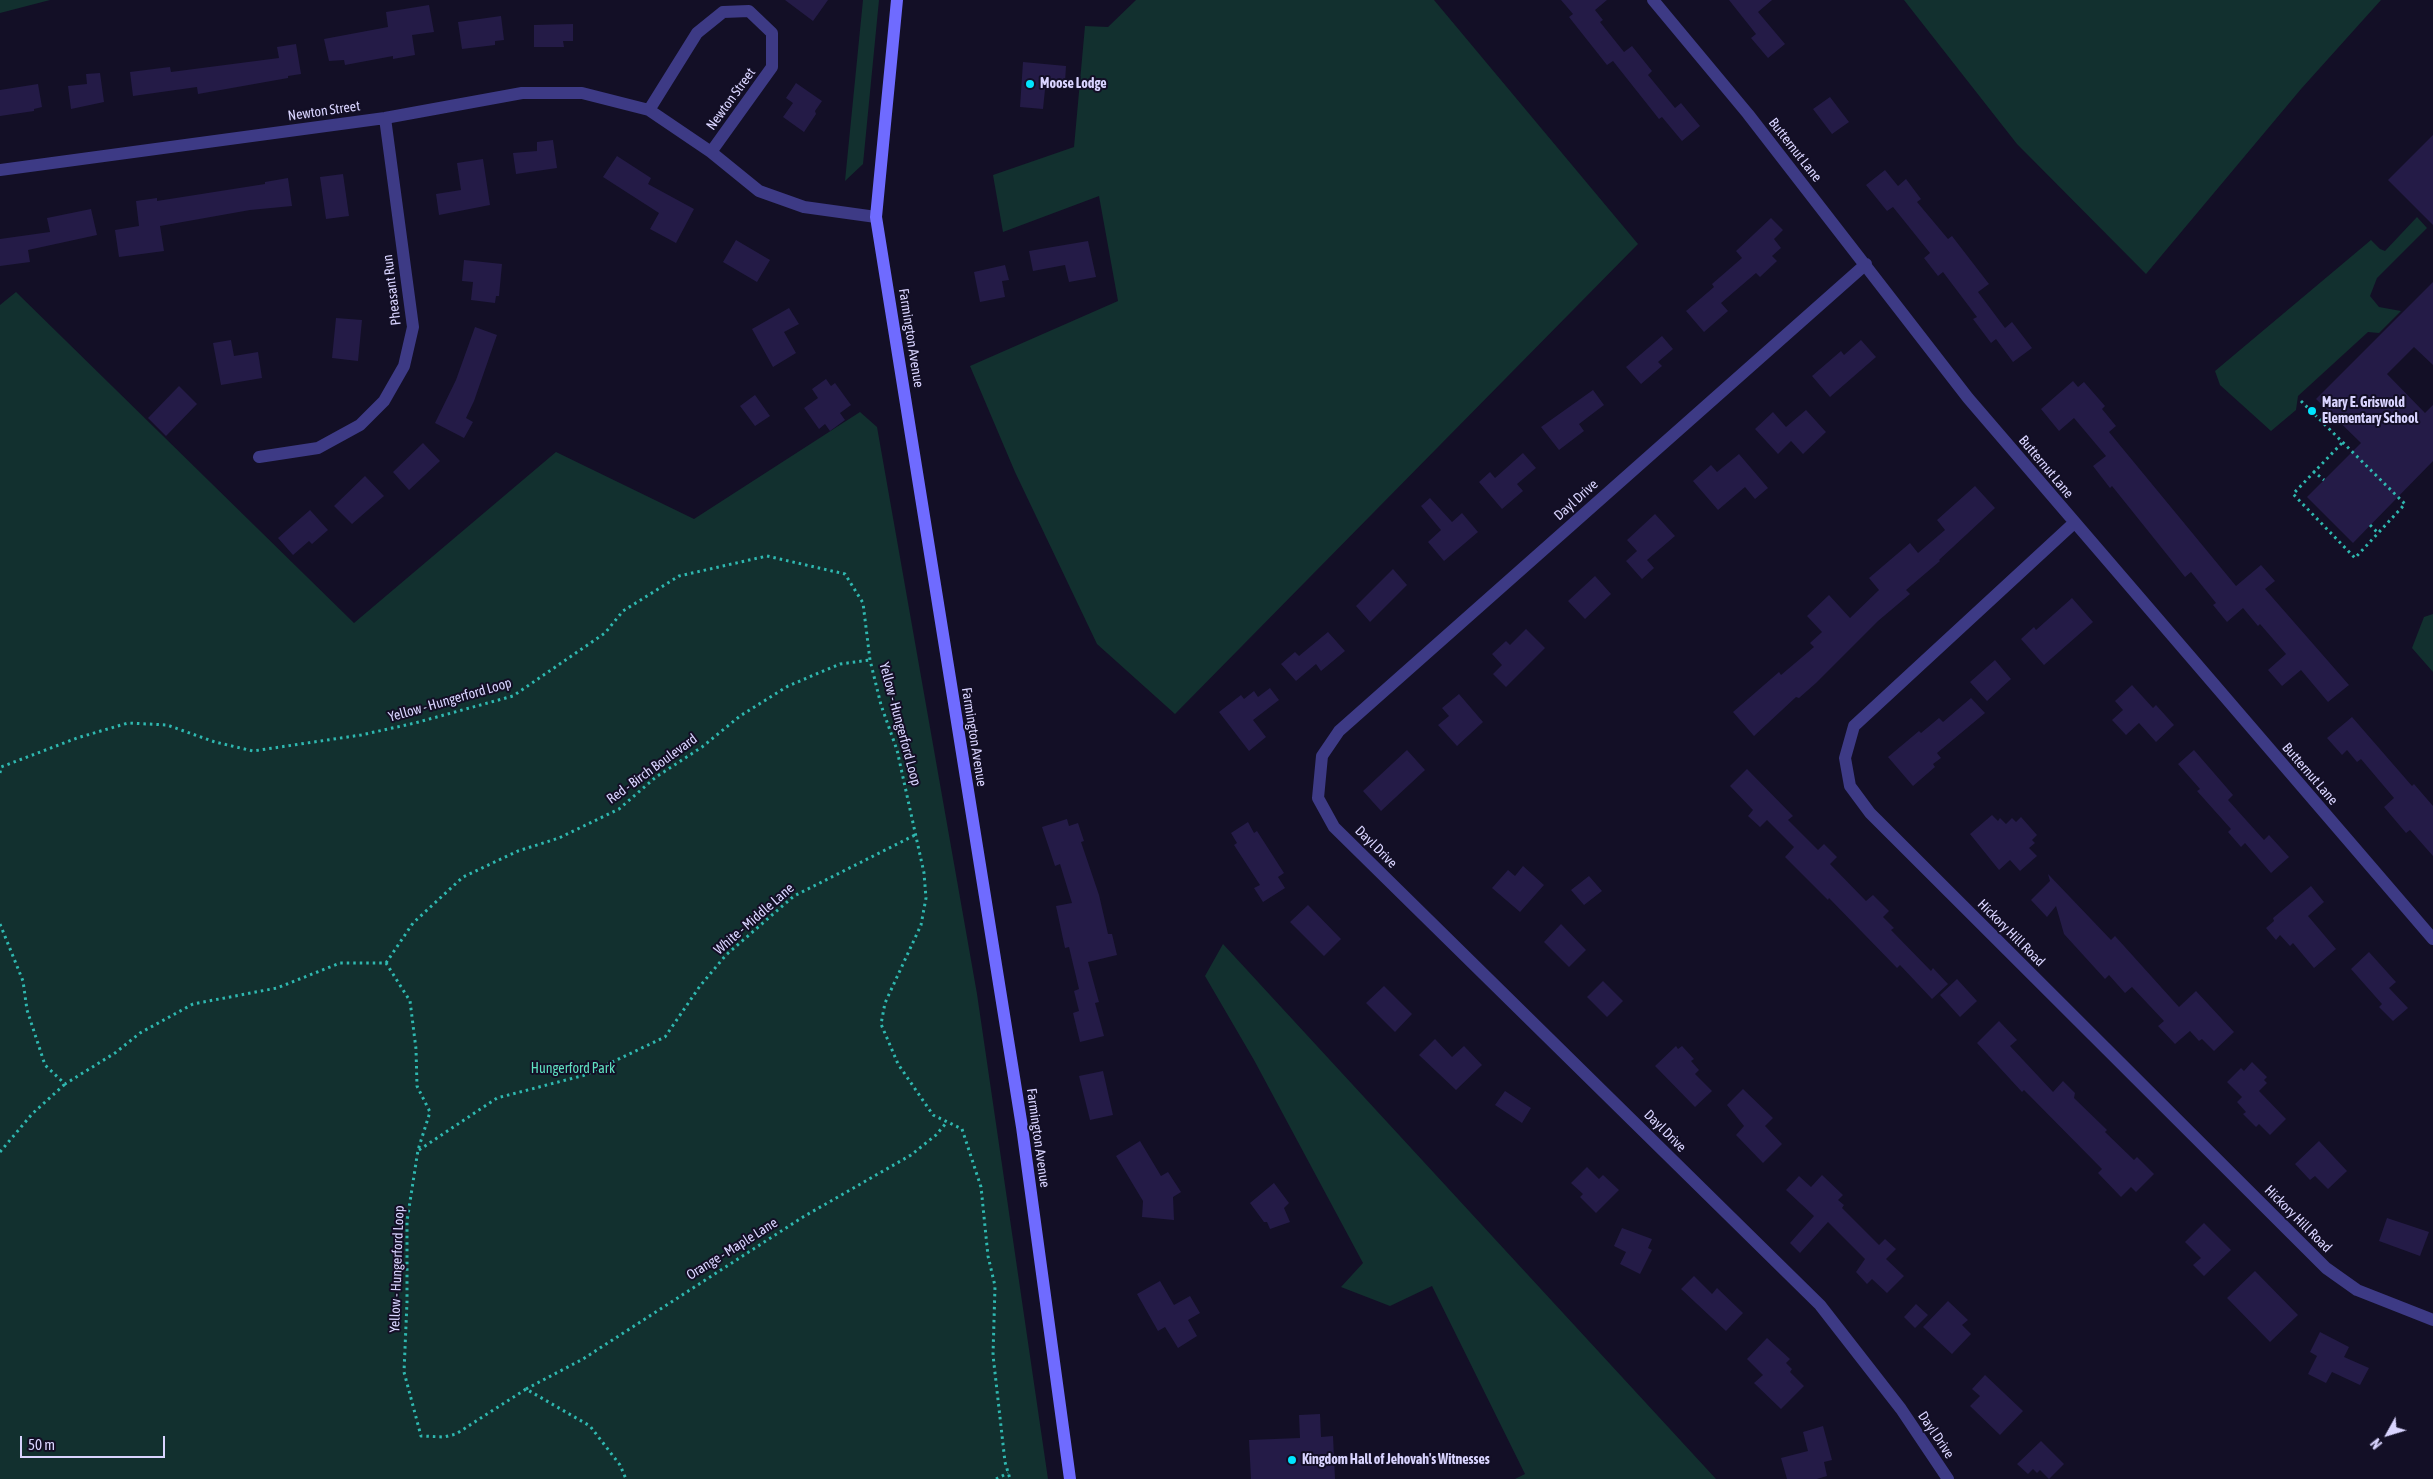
<!DOCTYPE html>
<html>
<head>
<meta charset="utf-8">
<style>
  body { margin:0 }
  #map { position:relative; width:2433px; height:1479px; overflow:hidden; background:#130f26; font-family:"Asap Condensed",sans-serif }
  canvas { display:block }
  .north { position:absolute; left:2363px; top:1409px; width:50px; height:50px; -webkit-text-stroke:4px #130f26; paint-order:stroke; rotate:231deg; font-size:14px; font-weight:700; line-height:20px; text-align:center; color:#d9d4ff }
  .north::after { content:''; display:block; margin:auto; width:18px; height:22px; background:#d9d4ff; clip-path:polygon(50% 0,100% 100%,50% 72%,0 100%) }
  .scale { position:absolute; left:20px; top:1436px; width:145px; height:22px; box-sizing:border-box; border:2px solid #d9d4ff; border-top:0; padding-left:6px; font-size:15px; line-height:18px; white-space:nowrap; color:#d9d4ff; -webkit-text-stroke:4px #130f26; paint-order:stroke }
</style>
</head>
<body>
<div id="map">
<canvas width="2433" height="1479"></canvas>
<div class="north">N</div>
<div class="scale">50 m</div>
</div>
<script>
const ctx = document.querySelector('canvas').getContext('2d');
ctx.lineJoin = 'round';
function fill(path, color) {
  ctx.fillStyle = color;
  ctx.fill(path, 'evenodd');
}
function toPath(rows) {
  const path = new Path2D();
  for (const r of rows) {
    path.moveTo(r[0], r[1]);
    for (let i = 2; i < r.length; i += 2) path.lineTo(r[i], r[i + 1]);
  }
  return path;
}
function stroke(path, color, width, dash) {
  ctx.strokeStyle = color;
  ctx.lineWidth = width;
  ctx.lineCap = dash ? 'butt' : 'round';
  ctx.setLineDash(dash || []);
  ctx.stroke(path);
}
function label(font, color, halo, rows, align = 'center') {
  ctx.font = font + ' "Asap Condensed",sans-serif';
  ctx.lineWidth = 4;
  ctx.setLineDash([]);
  ctx.textBaseline = 'middle';
  ctx.strokeStyle = halo;
  ctx.fillStyle = color;
  for (const [text, x, y, turn = 0] of rows) {
    ctx.save();
    ctx.translate(x, y);
    ctx.rotate((+turn || 0) * Math.PI / 180);
    ctx.textAlign = isNaN(turn) ? turn : align;
    if (halo) ctx.strokeText(text, 0, 0);
    ctx.fillText(text, 0, 0);
    ctx.restore();
  }
}
fill(toPath([
  [0,0,50,0,0,13],
  [863,0,879,0,863,164,845,181],
  [1136,0,1434,0,1638,244,1175,714,1097,644,1015,472,970,366,1118,301,1099,196,1003,232,993,175,1074,147,1085,26,1108,27],
  [1904,0,2381,0,2301,89,2146,274,2017,144],
  [2417,217,2427,228,2377,278,2370,296,2379,307,2401,311,2379,333,2368,332,2298,396,2296,410,2271,431,2220,385,2215,371,2371,240,2380,249,2385,251],
  [16,292,354,623,556,452,694,519,860,412,877,427,977,994,1048,1479,0,1479,0,305],
  [2433,614,2433,672,2412,648,2424,617],
  [1223,944,1716,1479,1515,1479,1525,1474,1432,1286,1390,1306,1341,1287,1363,1263,1254,1060,1205,976]
]), '#12302f');
fill(toPath([
  [785,0,828,0,813,21],
  [1561,0,1607,0,1595,10,1603,20,1600,22,1624,52,1632,46,1652,71,1648,75,1675,108,1681,103,1700,126,1682,141,1662,117,1659,119,1613,61,1607,65,1569,17,1573,14],
  [1729,0,1772,0,1758,12,1785,44,1768,58,1751,38,1756,34],
  [429,5,434,32,412,35,415,55,393,59,393,56,345,65,344,60,329,61,324,39,388,27,386,12],
  [501,16,504,40,495,41,495,45,462,49,458,22],
  [573,24,573,41,563,41,564,47,534,47,534,25],
  [296,44,301,74,288,76,288,78,198,94,197,87,133,96,130,72,170,67,171,72,279,58,277,47],
  [1023,62,1066,66,1065,82,1046,80,1043,109,1020,107],
  [100,73,104,102,71,109,68,86,87,84,86,74],
  [796,83,822,101,815,111,816,114,804,132,783,117,793,103,786,98],
  [38,84,42,107,34,109,34,111,0,116,0,90],
  [1830,97,1849,122,1832,134,1813,109],
  [2433,135,2433,225,2388,180],
  [553,140,557,168,516,174,513,153,537,151,537,142],
  [617,156,651,178,648,184,694,209,676,243,650,229,659,213,603,177],
  [483,159,490,205,439,215,436,194,461,190,457,163],
  [1885,170,1898,186,1906,179,1921,199,1917,202,1948,239,1952,236,1989,284,1978,292,2005,328,2012,322,2032,348,2013,362,1996,339,1991,343,1973,319,1977,317,1943,272,1938,276,1924,258,1930,253,1893,207,1887,211,1866,185],
  [343,174,349,216,326,219,320,177],
  [288,178,292,206,250,210,160,226,164,251,119,257,115,230,139,226,136,201,157,198,157,201,265,184,265,182],
  [91,209,97,235,28,250,30,262,0,266,0,239,50,232,47,218],
  [1771,218,1783,230,1774,239,1781,248,1772,256,1777,261,1760,277,1756,273,1721,303,1728,311,1704,332,1686,311,1714,287,1712,284,1742,258,1736,251],
  [736,240,770,260,757,282,723,262],
  [1088,241,1096,277,1069,282,1065,265,1033,271,1029,251],
  [464,260,502,264,499,296,496,296,495,303,471,300,473,282,462,281],
  [1005,265,1009,280,1002,281,1005,297,980,302,974,272],
  [2433,282,2433,365,2414,347,2387,374,2425,413,2433,405,2433,461,2353,543,2307,497,2361,443,2316,399],
  [789,308,799,324,784,332,796,353,773,367,752,329],
  [336,318,362,320,358,361,332,358],
  [475,327,497,335,474,401,466,418,473,422,464,438,435,423,456,380],
  [1662,336,1673,349,1658,362,1662,366,1641,384,1626,367],
  [231,340,234,356,258,352,262,378,221,385,213,343],
  [1861,340,1876,357,1830,397,1812,376,1841,351,1844,355],
  [826,379,831,386,835,383,851,405,840,413,845,420,830,431,825,424,819,429,804,408,818,398,812,389],
  [2073,381,2078,387,2084,382,2105,406,2102,409,2116,426,2109,432,2236,586,2261,565,2275,581,2265,589,2349,685,2328,702,2301,670,2282,686,2268,670,2286,654,2260,624,2258,626,2243,608,2227,622,2213,605,2216,603,2191,572,2185,577,2112,486,2110,488,2093,466,2106,456,2074,418,2059,431,2041,409],
  [179,386,197,404,166,436,148,418],
  [1593,390,1604,405,1579,424,1584,431,1559,450,1541,427],
  [755,395,770,416,755,426,740,406],
  [1806,410,1826,432,1803,454,1791,441,1778,454,1755,429,1773,412,1786,427],
  [423,443,440,461,409,490,393,472],
  [1523,453,1536,468,1517,484,1523,491,1502,509,1479,482,1490,472,1495,478],
  [1739,454,1768,488,1755,499,1745,487,1718,510,1693,481,1711,465,1717,472],
  [365,476,384,496,352,524,334,506],
  [1975,486,1995,508,1939,560,1940,561,1906,590,1910,594,1878,621,1816,683,1799,698,1796,697,1754,736,1733,712,1779,672,1781,675,1814,647,1810,643,1822,632,1807,616,1829,595,1850,618,1879,590,1869,578,1910,543,1918,553,1945,530,1937,520],
  [1430,498,1452,522,1462,513,1478,532,1444,561,1428,542,1441,530,1421,506],
  [310,510,328,530,312,544,309,541,293,555,278,538],
  [1655,514,1675,536,1647,560,1654,568,1642,579,1626,561,1637,551,1627,540],
  [1393,569,1407,585,1370,622,1356,606],
  [1595,576,1611,594,1585,619,1568,601],
  [2072,598,2093,622,2044,665,2021,639,2034,627,2036,630],
  [1526,629,1545,648,1506,687,1493,674,1502,665,1492,654,1506,641,1510,645],
  [1328,632,1345,651,1321,671,1316,664,1296,681,1281,664,1295,652,1299,656],
  [1995,660,2011,679,1987,701,1970,682],
  [2132,685,2153,708,2156,705,2174,725,2156,742,2139,723,2126,735,2112,720,2123,710,2115,701],
  [1270,688,1279,700,1253,720,1266,737,1249,751,1219,712,1241,695,1244,699,1254,691,1258,697],
  [1459,694,1483,722,1457,746,1438,725,1449,716,1442,708],
  [1971,698,1985,713,1937,753,1941,758,1933,764,1935,767,1913,786,1888,757,1919,731,1921,733,1939,718,1943,722],
  [2352,717,2412,786,2414,784,2433,806,2433,856,2410,830,2406,833,2384,807,2394,798,2361,759,2357,762,2347,750,2342,755,2327,738],
  [1407,750,1425,770,1381,811,1363,791],
  [2194,750,2233,795,2228,800,2264,840,2269,835,2289,857,2271,873,2245,843,2241,847,2228,832,2231,829,2197,791,2200,789,2178,764],
  [1747,769,1793,816,1788,820,1818,850,1824,844,1837,857,1830,864,1866,901,1873,895,1889,911,1883,917,1894,928,1891,930,1931,971,1933,968,1948,984,1932,999,1900,965,1897,968,1829,898,1828,900,1785,857,1794,847,1767,820,1760,827,1748,816,1753,810,1730,786],
  [1992,815,1998,821,2000,818,2006,824,2012,818,2016,822,2021,817,2037,835,2032,840,2035,843,2029,848,2037,856,2020,871,2010,860,1999,870,1970,834],
  [1067,819,1069,826,1078,823,1084,841,1081,842,1099,895,1108,934,1112,934,1117,955,1088,962,1099,1002,1095,1003,1104,1036,1080,1042,1073,1013,1079,1011,1074,991,1079,989,1069,947,1065,948,1056,906,1072,903,1060,864,1055,866,1042,827],
  [1248,822,1254,833,1257,831,1284,873,1278,877,1285,888,1263,902,1254,888,1260,885,1234,845,1237,843,1231,833],
  [1523,866,1544,885,1520,912,1492,888,1508,870,1515,876],
  [2048,874,2111,940,2115,936,2179,1007,2196,991,2234,1032,2214,1051,2202,1039,2199,1041,2190,1031,2175,1044,2158,1026,2164,1021,2132,987,2125,993,2109,975,2105,979,2064,934,2056,906,2047,917,2031,900,2050,881],
  [1589,876,1602,891,1584,905,1571,890],
  [2311,886,2324,902,2308,916,2336,949,2314,968,2293,943,2290,946,2280,935,2276,940,2266,928,2274,921,2273,918],
  [1308,905,1341,939,1324,956,1290,922],
  [1561,924,1586,950,1569,967,1544,942],
  [2369,952,2396,982,2389,988,2408,1008,2393,1021,2379,1007,2382,1004,2351,969],
  [1957,979,1977,1001,1960,1017,1940,995],
  [1603,981,1623,1001,1607,1017,1587,997],
  [1384,986,1412,1014,1395,1032,1366,1003],
  [1999,1021,2017,1040,2010,1046,2053,1092,2063,1081,2075,1093,2074,1098,2107,1130,2105,1132,2134,1160,2137,1157,2154,1174,2136,1192,2131,1187,2121,1197,2098,1173,2102,1169,2024,1090,2022,1092,1977,1043],
  [1435,1039,1452,1057,1464,1046,1482,1065,1456,1090,1419,1055],
  [1676,1046,1678,1049,1682,1046,1694,1059,1691,1061,1699,1070,1695,1074,1712,1091,1695,1107,1655,1066],
  [2252,1062,2267,1077,2264,1080,2267,1083,2259,1091,2286,1119,2270,1135,2259,1124,2256,1127,2243,1114,2246,1112,2237,1102,2242,1097,2227,1082,2241,1068,2244,1071],
  [1103,1071,1113,1115,1090,1120,1079,1076],
  [1743,1089,1773,1118,1765,1126,1782,1144,1763,1163,1736,1135,1744,1126,1727,1105],
  [1505,1091,1531,1108,1522,1123,1495,1105],
  [1140,1141,1161,1176,1168,1172,1181,1192,1173,1197,1174,1220,1142,1217,1143,1201,1116,1156],
  [2319,1141,2347,1171,2328,1189,2315,1176,2310,1180,2295,1164],
  [1587,1167,1599,1179,1603,1175,1619,1190,1596,1213,1580,1197,1583,1194,1571,1183],
  [1822,1175,1843,1195,1838,1200,1844,1205,1842,1208,1879,1245,1885,1239,1896,1249,1886,1259,1904,1276,1887,1293,1872,1279,1867,1284,1856,1272,1865,1259,1828,1222,1800,1253,1790,1243,1814,1216,1786,1190,1799,1176,1811,1187],
  [1274,1183,1289,1203,1284,1208,1290,1222,1270,1229,1267,1222,1264,1222,1250,1203],
  [2387,1218,2429,1232,2420,1256,2379,1241],
  [2204,1223,2231,1250,2204,1276,2193,1265,2201,1258,2185,1242],
  [1622,1228,1652,1239,1648,1248,1652,1250,1640,1274,1620,1264,1626,1252,1614,1246],
  [2255,1271,2298,1315,2270,1342,2227,1298],
  [1694,1276,1712,1294,1717,1288,1743,1313,1726,1331,1681,1289],
  [1160,1281,1174,1305,1190,1296,1200,1313,1188,1320,1197,1336,1178,1348,1165,1327,1158,1331,1137,1294],
  [1948,1301,1968,1320,1962,1325,1971,1334,1952,1354,1923,1327],
  [1916,1304,1928,1315,1915,1328,1904,1317],
  [2320,1332,2349,1347,2344,1357,2369,1368,2360,1385,2332,1372,2326,1383,2308,1374,2317,1356,2310,1352],
  [1767,1338,1790,1359,1786,1363,1792,1369,1790,1372,1804,1386,1781,1409,1754,1383,1763,1375,1747,1359],
  [1985,1375,2023,1411,2000,1435,1970,1406,1980,1396,1972,1389],
  [1320,1414,1321,1437,1333,1436,1335,1479,1251,1479,1249,1440,1300,1438,1299,1415],
  [1823,1426,1832,1460,1824,1462,1827,1476,1817,1479,1787,1479,1781,1458,1808,1451,1803,1432],
  [2041,1441,2064,1464,2049,1479,2040,1470,2037,1473,2033,1469,2028,1474,2017,1464]
]), '#241b47');
stroke(toPath([
  [2301,401,2405,504,2355,558,2293,494,2342,443],
  [2313,471,2324,480],
  [2370,525,2378,533],
  [0,773,1,767,77,738,128,723,167,725,215,742,253,751,361,735,415,723,513,696,605,633,623,611,679,576,767,556,845,574,863,603,870,660,881,705,897,750,924,873,926,898,921,925,885,1003,881,1024,898,1064,933,1115,962,1129,981,1187,988,1256,995,1286,993,1355,1005,1462,1010,1479],
  [0,924,23,981,27,1010,45,1065,65,1084,115,1053,140,1033,193,1004,277,988,340,963,386,963,410,1001,416,1049,417,1086,430,1112,418,1150,407,1221,407,1302,404,1372,421,1436,444,1437,456,1434,526,1389,590,1426,620,1465,626,1479],
  [386,963,413,923,463,877,518,851,559,838,619,809,656,777,702,747,740,716,788,686,840,664,870,660],
  [419,1150,497,1098,585,1075,665,1037,700,986,726,955,794,896,915,835],
  [0,1152,32,1114,65,1084],
  [526,1389,583,1359,803,1217,911,1155,936,1135,947,1122],
  [996,1479,1008,1473]
]), '#2fb8b0', 3, [2.5, 4]);
stroke(toPath([
  [1653,0,1748,114,1968,398,2433,939],
  [649,110,697,33,723,12,749,11,772,33,772,67,711,152],
  [0,170,385,118,522,93,582,93,649,110,711,152,759,191,804,207,876,217],
  [1866,264,1339,731,1322,756,1318,798,1334,827,1820,1305,1901,1409,1948,1479],
  [259,457,318,448,360,425,384,401,404,366,413,327,385,118],
  [2074,523,1854,726,1845,758,1850,786,1870,813,2326,1268,2357,1290,2433,1320]
]), '#3d3a85', 12);
stroke(toPath([
  [897,0,876,217,1022,1127,1070,1479]
]), '#6f6bff', 12);
for (const [x, y, r, color] of [
  [1030,84,5,"#00e5ff"],
  [2312,411,5,"#00e5ff"],
  [1292,1460,5,"#00e5ff"]
]) {
  const dot = new Path2D();
  dot.arc(x, y, r, 0, 2 * Math.PI);
  ctx.fillStyle = color;
  ctx.fill(dot);
  stroke(dot, '#130f26', 2);
}
label('bold 14px', '#d9d4ff', '#130f26', [
  ["Moose Lodge",1040,84],
  ["Mary E. Griswold",2322,403],
  ["Elementary School",2322,419],
  ["Kingdom Hall of Jehovah's Witnesses",1302,1460]
], 'left');
label('14px', '#d9d4ff', '#130f26', [
  ["Newton Street",731,99,-54],
  ["Newton Street",324,111,-8],
  ["Butternut Lane",1795,150,52],
  ["Pheasant Run",392,290,-97],
  ["Farmington Avenue",911,338,81],
  ["Butternut Lane",2046,467,50],
  ["Dayl Drive",1576,500,-42],
  ["Yellow - Hungerford Loop",450,700,-16],
  ["Yellow - Hungerford Loop",900,724,75],
  ["Farmington Avenue",974,737,81],
  ["Red - Birch Boulevard",652,769,-36],
  ["Butternut Lane",2310,774,49],
  ["Dayl Drive",1376,847,45],
  ["White - Middle Lane",754,919,-41],
  ["Hickory Hill Road",2011,933,45],
  ["Dayl Drive",1665,1131,45],
  ["Farmington Avenue",1038,1138,82],
  ["Hickory Hill Road",2298,1219,45],
  ["Orange - Maple Lane",732,1249,-32],
  ["Yellow - Hungerford Loop",397,1269,-88],
  ["Dayl Drive",1936,1435,56]
]);
label('14px', '#5fe0c0', '#130f26', [
  ["Hungerford Park",573,1069]
]);
</script>
</body>
</html>
